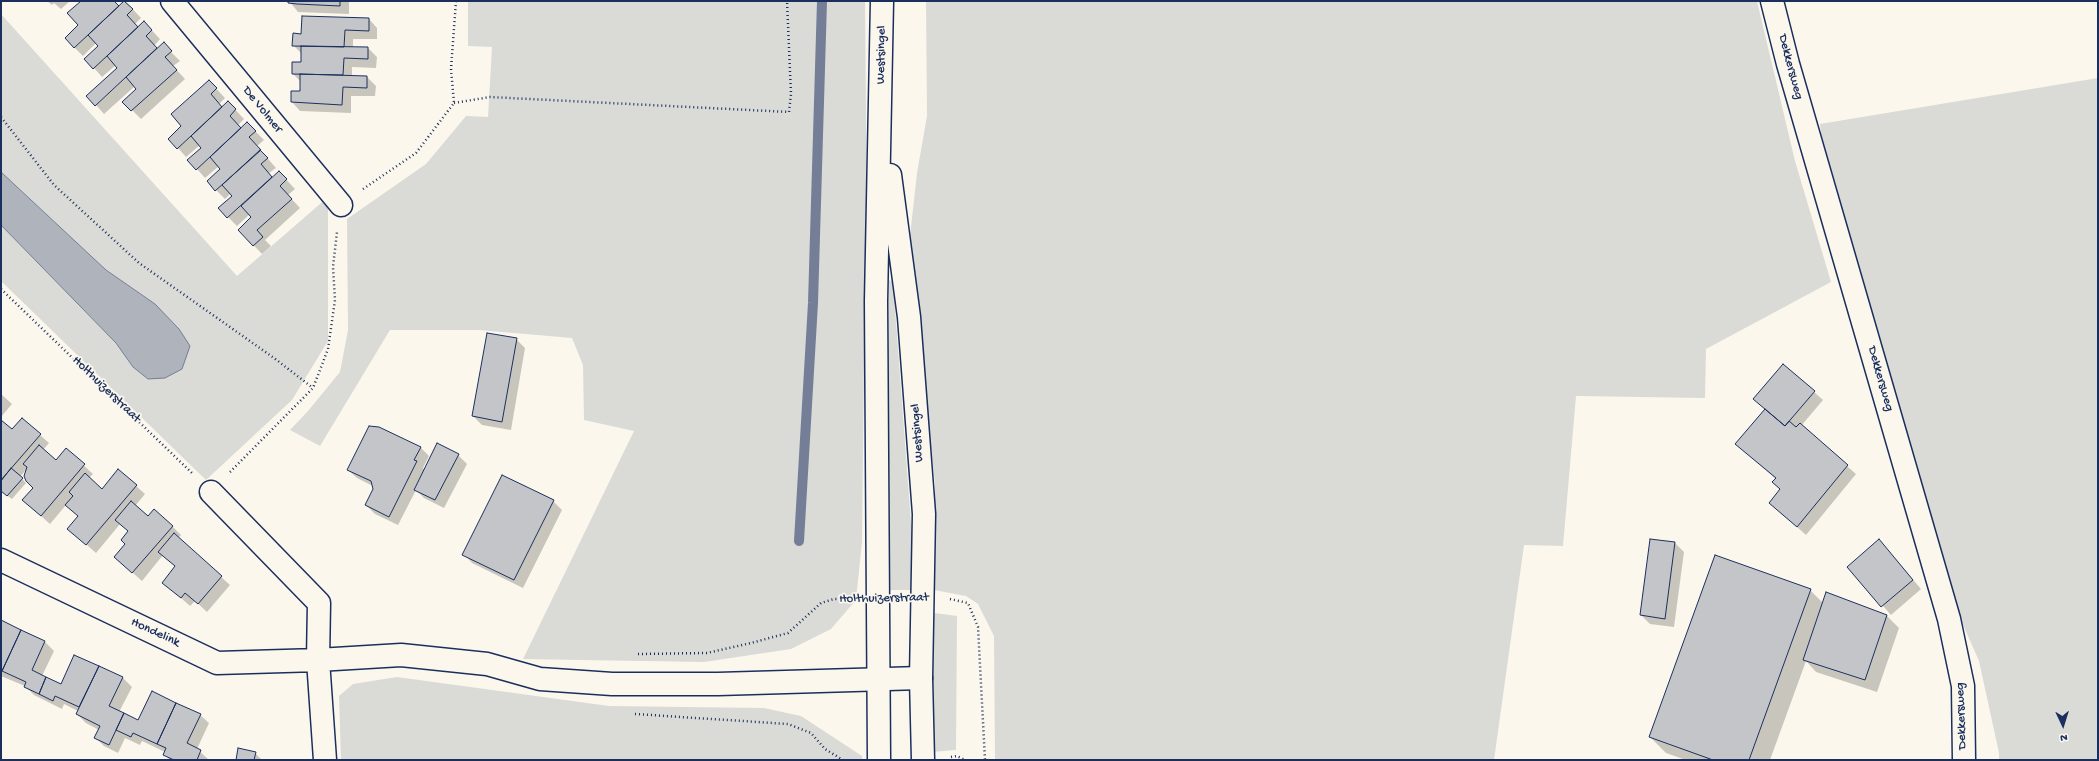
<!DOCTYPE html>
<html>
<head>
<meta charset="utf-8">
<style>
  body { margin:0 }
  #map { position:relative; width:2099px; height:761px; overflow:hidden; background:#fbf7ec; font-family:"Gochi Hand",sans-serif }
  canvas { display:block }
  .frame { position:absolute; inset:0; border:2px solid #1b2f5e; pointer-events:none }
  .north { position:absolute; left:2043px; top:705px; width:40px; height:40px; -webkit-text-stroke:3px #fbf7ec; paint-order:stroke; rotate:176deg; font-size:11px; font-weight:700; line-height:16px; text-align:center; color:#1b2f5e }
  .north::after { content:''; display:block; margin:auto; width:14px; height:18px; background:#1b2f5e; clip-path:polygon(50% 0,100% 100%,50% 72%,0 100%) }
</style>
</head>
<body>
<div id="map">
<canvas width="2099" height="761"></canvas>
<div class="frame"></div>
<div class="north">N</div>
</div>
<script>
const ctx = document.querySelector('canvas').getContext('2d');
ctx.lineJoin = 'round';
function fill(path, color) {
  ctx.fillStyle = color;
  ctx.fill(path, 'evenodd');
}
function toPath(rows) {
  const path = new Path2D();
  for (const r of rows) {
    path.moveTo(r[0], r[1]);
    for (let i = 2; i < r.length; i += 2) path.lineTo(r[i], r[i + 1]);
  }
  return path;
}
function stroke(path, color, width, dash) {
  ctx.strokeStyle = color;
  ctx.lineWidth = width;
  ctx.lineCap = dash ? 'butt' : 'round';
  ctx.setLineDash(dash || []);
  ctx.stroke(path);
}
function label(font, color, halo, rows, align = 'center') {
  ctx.font = font + ' "Gochi Hand",sans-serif';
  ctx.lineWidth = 3.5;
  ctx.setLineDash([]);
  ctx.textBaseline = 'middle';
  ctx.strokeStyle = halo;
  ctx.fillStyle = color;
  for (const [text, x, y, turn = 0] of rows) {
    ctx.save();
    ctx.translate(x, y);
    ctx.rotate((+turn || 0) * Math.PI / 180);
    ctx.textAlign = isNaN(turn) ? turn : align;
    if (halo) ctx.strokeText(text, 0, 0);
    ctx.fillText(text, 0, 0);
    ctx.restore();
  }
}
fill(toPath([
  [468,1,865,1,867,229,865,277,862,542,856,600,831,629,791,649,704,662,523,659,634,431,584,420,583,365,572,338,479,330,390,330,320,446,290,430,308,411,340,372,348,330,347,219,426,164,466,116,488,117,492,47,468,46],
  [926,1,1757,1,1795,161,1831,282,1706,349,1705,398,1576,396,1563,546,1524,545,1494,760,995,760,994,636,978,604,966,596,934,590,935,484,909,245,917,173,927,116],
  [1,14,237,276,328,197,328,341,292,400,206,480,1,281,1,225,116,343,133,367,148,379,155,304,106,270,1,172],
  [2098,78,2098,760,1999,760,1999,753,1979,661,1950,595,1825,170,1820,124],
  [889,280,893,282,916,590,886,590],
  [934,613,957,616,956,750,931,752],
  [397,677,609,706,764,708,801,716,862,756,862,760,341,760,339,696,353,684]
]), '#dadad7');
const water = toPath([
  [1,172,106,270,155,304,179,329,190,346,182,369,165,378,148,379,133,367,116,343,1,225,1,172]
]);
fill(water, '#afb3bb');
stroke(water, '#747e96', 1);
fill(toPath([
  [47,1,70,1,61,9,54,3,52,5],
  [82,1,117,1,115,3,119,7,125,1,141,18,135,24,138,28,144,22,160,39,154,46,157,49,163,44,180,61,173,66,185,79,141,119,124,102,137,89,135,86,104,114,96,105,118,68,116,65,102,77,94,68,99,46,96,43,83,56,74,47,80,26],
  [289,1,349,1,349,14,298,12],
  [369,19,377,28,377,39,353,39,353,48,368,48,377,57,376,68,352,67,352,76,367,77,376,86,375,96,351,96,351,113,300,111,292,102,292,92,301,92,301,82,293,74,302,64,302,54,293,45,302,35],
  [209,81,225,98,219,104,222,108,228,102,244,119,238,125,241,129,247,123,264,140,257,146,276,168,269,173,273,178,279,172,295,189,288,195,300,208,265,240,271,246,262,254,239,230,253,217,250,214,237,226,220,209,234,196,231,193,225,199,216,190,221,169,219,166,205,178,197,169,202,148,200,145,186,157,178,148,183,126],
  [516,339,525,348,511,430,482,425,473,416],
  [1814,392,1823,400,1801,426,1856,474,1806,535,1770,503,1781,490,1776,479,1746,453],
  [1,394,12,404,1,417],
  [1,422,12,431,40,435,49,443,43,450,56,461,66,449,93,474,89,478,102,490,136,486,145,494,135,506,148,517,172,526,181,535,178,538,230,585,207,612,195,601,190,606,163,582,176,567,163,555,142,581,124,565,129,532,120,524,96,553,69,529,79,517,66,505,50,524,23,500,34,488,28,467,20,477,26,483,12,499,1,491],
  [420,447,429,456,423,468,425,470,458,455,467,464,444,508,424,498,416,490,398,525,375,514,366,505,374,489,373,486,357,478,348,470],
  [553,501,562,510,523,588,472,563,464,554],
  [1651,540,1675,543,1684,552,1674,627,1650,624,1641,615],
  [1888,550,1921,589,1891,615,1849,567],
  [1810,590,1823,603,1887,616,1899,628,1877,692,1816,672,1806,661,1770,760,1686,760,1666,753,1650,737],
  [1,621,45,642,54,651,42,676,61,685,75,656,123,678,132,687,119,712,139,722,200,715,209,723,197,749,209,760,170,760,164,754,165,752,142,741,140,745,125,738,118,753,104,746,95,737,99,730,86,723,77,714,78,711,64,704,62,709,34,695,25,686,1,676],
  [255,753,262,760,237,760]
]), '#0003');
stroke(toPath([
  [799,541,813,303,822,1]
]), '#747e96', 10);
const building = toPath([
  [81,1,114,1,119,6,74,48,65,38,78,25,67,13,81,1],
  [124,1,133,9,127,15,138,27,93,69,84,59,98,46,88,35,124,1],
  [288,1,340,1,340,6,297,4,288,3,288,1],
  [302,16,369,18,369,31,345,30,344,47,292,46,293,33,301,34,302,16],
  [144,21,152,30,146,36,157,48,95,106,86,96,117,68,107,56,144,21],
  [164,42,172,51,165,57,177,70,131,111,122,102,136,89,126,77,164,42],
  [301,46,368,47,368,59,344,58,343,75,292,74,292,62,301,62,301,46],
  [300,74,367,76,367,88,343,87,342,105,291,102,291,91,300,91,300,74],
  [209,80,217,88,211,94,222,107,177,149,168,139,181,126,171,114,209,80],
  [228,101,236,109,230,116,241,128,196,170,187,160,201,148,191,136,228,101],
  [247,122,256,131,249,137,261,150,215,191,207,181,220,169,210,157,247,122],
  [260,150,268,158,261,164,272,177,227,218,218,208,232,196,222,185,260,150],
  [279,171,287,179,280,186,292,199,257,230,263,237,253,246,238,230,251,217,241,206,279,171],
  [487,333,517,338,502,422,472,416,487,333],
  [1783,364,1815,391,1785,426,1753,399,1783,364],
  [1765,409,1785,426,1789,421,1796,427,1800,423,1848,465,1797,527,1769,503,1780,489,1772,482,1776,478,1735,444,1765,409],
  [22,418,41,434,1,480,1,420,12,429,22,418],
  [369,426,379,427,421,447,414,460,417,461,389,517,365,505,373,489,371,481,347,470,369,426],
  [437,443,459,454,435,500,414,490,437,443],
  [39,445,56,460,66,448,85,464,41,516,22,500,33,488,26,481,24,476,27,467,23,464,39,445],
  [11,468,23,478,7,496,1,491,1,481,11,468],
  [118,469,137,485,86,545,67,529,78,516,65,505,73,496,69,492,85,473,102,489,118,469],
  [502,475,554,500,514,580,462,555,502,475],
  [131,501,148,516,154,509,173,526,132,573,114,557,125,544,121,540,128,531,115,520,131,501],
  [174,533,222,576,198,604,185,593,181,598,162,583,175,566,158,552,174,533],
  [1650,539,1675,542,1665,619,1640,615,1650,539],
  [1879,539,1913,580,1881,607,1847,567,1879,539],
  [1715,555,1811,589,1749,760,1713,760,1649,737,1715,555],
  [1826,592,1887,615,1865,680,1803,660,1826,592],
  [1,620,21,630,2,671,1,670,1,620],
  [21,630,45,641,32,670,46,677,39,694,24,687,26,682,2,671,21,630],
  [74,655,99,666,79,707,55,696,53,701,39,694,46,677,61,684,74,655],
  [99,666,123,677,109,706,124,713,109,745,94,738,100,726,76,714,99,666],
  [152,691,176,703,157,744,133,733,131,737,116,730,124,713,138,720,152,691],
  [176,703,201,714,187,743,201,750,197,760,174,760,163,755,166,748,157,744,176,703],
  [238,748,256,752,254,760,236,760,238,748]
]);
fill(building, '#c3c5c9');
stroke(building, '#1b2f5e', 1);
const minor = toPath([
  [172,1,341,205],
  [1772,1,1788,64,1949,619,1963,686,1964,760],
  [211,492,319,603,318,660,401,655,487,664,540,679,612,684,718,684,921,678],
  [1,560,217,663,318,660,325,760]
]);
const secondary = toPath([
  [890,175,909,317,924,514,921,678,923,760],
  [879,760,876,301,882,1]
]);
stroke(minor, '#1b2f5e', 25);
stroke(secondary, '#1b2f5e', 25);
stroke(toPath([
  [454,103,490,97,789,112,791,94,787,1],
  [1,117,54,185,139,263,274,358,313,388],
  [363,189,416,153,454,103,451,69,456,1],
  [1,289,192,473],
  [230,472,313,388,328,349,335,300,333,267,337,232],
  [950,599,968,603,978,627,985,760],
  [638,654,707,653,751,643,788,633,821,603,834,599,851,599],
  [635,714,788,724,811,733,825,749,843,760],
  [951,757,957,756,965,760]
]), '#1b2f5e', 2.5, [1, 3]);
stroke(minor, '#fbf7ec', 22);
stroke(secondary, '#fbf7ec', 22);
label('13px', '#1b2f5e', '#fbf7ec', [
  ["Westsingel",882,55,-89],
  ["Dekkersweg",1790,67,75],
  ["De Volmer",262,110,51],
  ["Dekkersweg",1880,379,74],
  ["Holthuizerstraat",106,390,44],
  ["Westsingel",918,433,-94],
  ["Holthuizerstraat",884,599,-1],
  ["Hondelink",155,633,25],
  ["Dekkersweg",1962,716,-92]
]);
</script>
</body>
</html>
